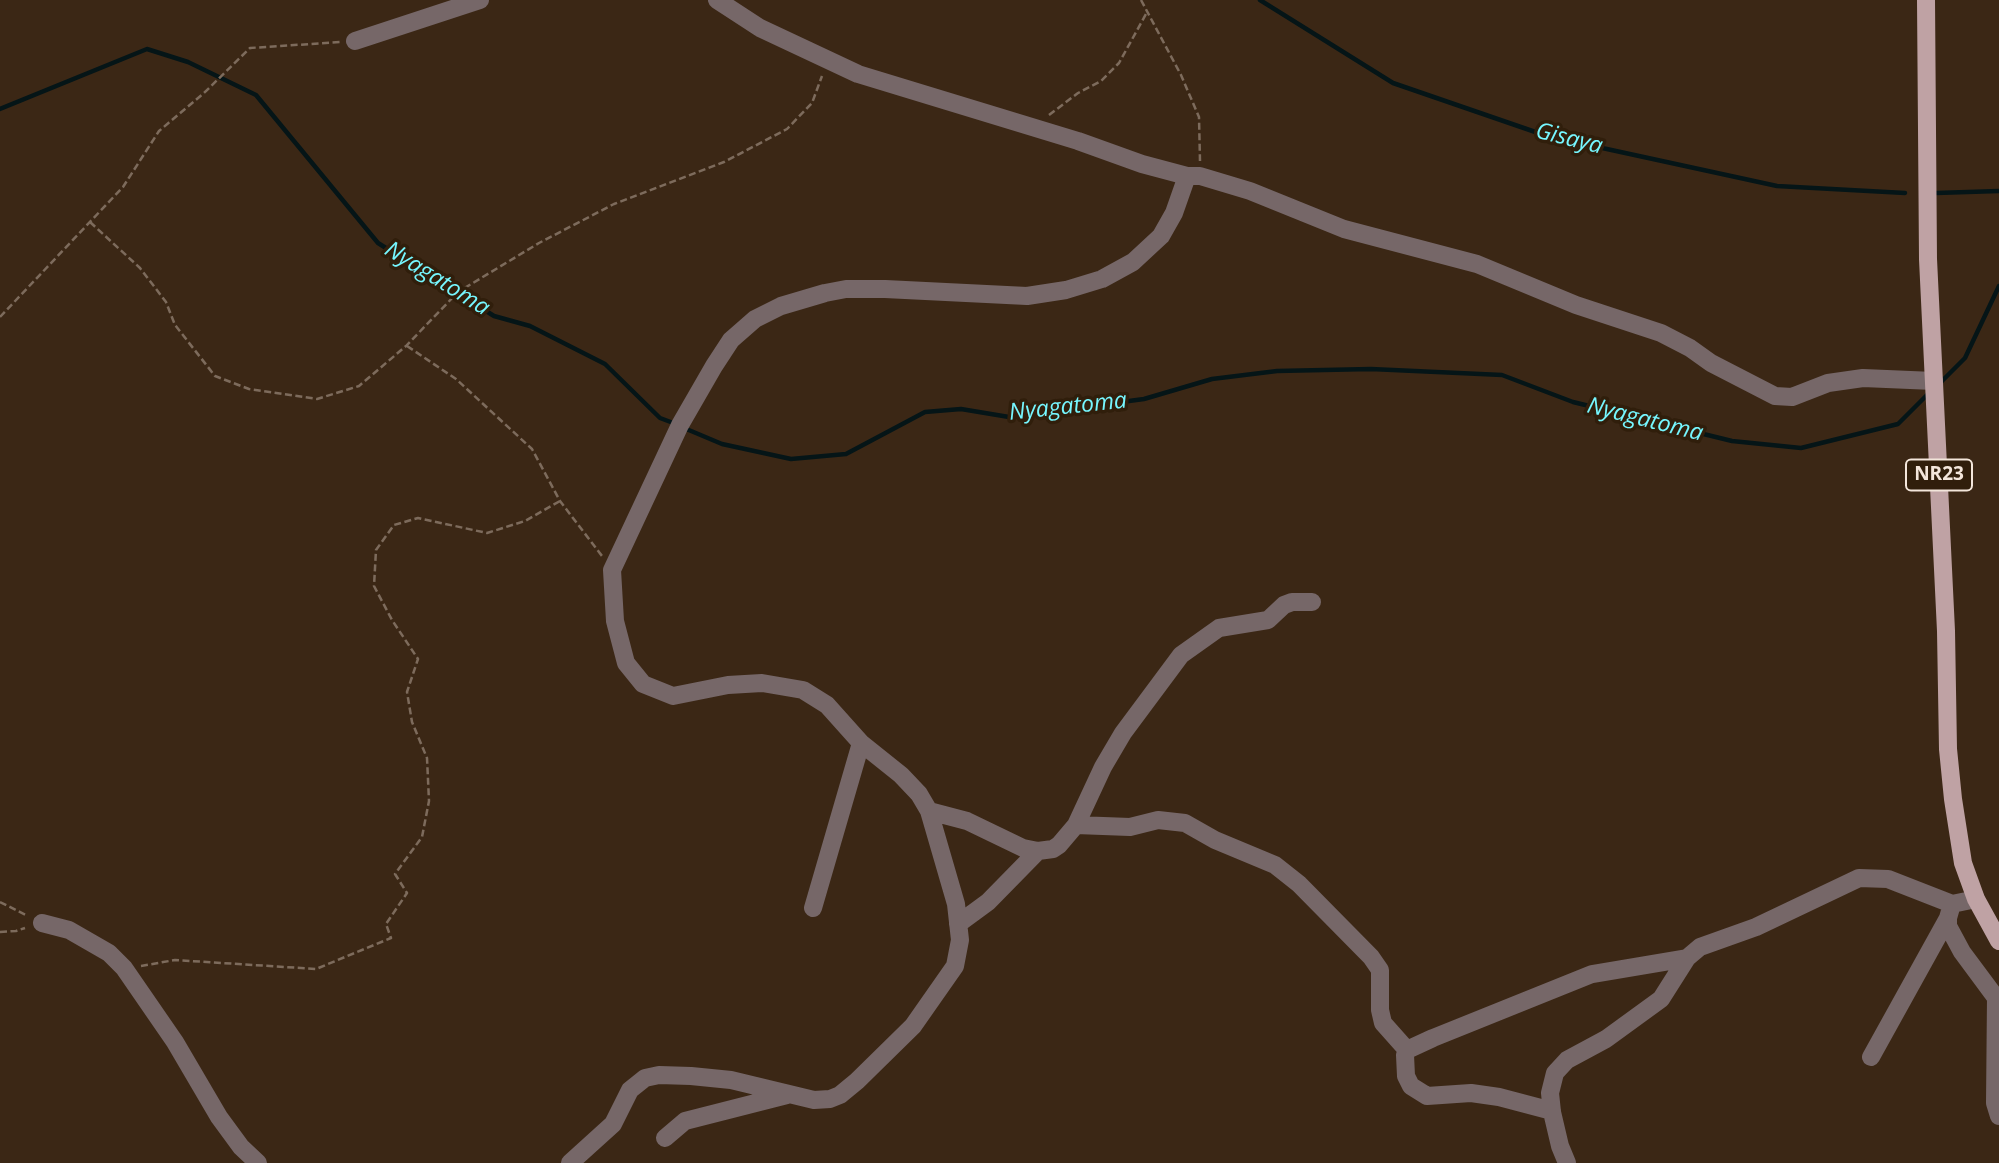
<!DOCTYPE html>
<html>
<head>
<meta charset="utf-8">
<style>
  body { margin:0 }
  canvas { display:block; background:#3b2715 }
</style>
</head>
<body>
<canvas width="1999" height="1163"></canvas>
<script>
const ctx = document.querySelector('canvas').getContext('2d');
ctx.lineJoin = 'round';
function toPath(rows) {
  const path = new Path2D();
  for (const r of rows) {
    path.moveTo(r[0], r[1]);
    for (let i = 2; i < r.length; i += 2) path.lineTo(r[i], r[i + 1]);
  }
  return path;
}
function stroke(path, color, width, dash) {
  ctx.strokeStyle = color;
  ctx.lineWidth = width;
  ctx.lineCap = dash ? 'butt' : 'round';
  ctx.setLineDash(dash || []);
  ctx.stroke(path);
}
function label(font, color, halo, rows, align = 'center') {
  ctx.font = font + ' "Open Sans",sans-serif';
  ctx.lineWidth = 7;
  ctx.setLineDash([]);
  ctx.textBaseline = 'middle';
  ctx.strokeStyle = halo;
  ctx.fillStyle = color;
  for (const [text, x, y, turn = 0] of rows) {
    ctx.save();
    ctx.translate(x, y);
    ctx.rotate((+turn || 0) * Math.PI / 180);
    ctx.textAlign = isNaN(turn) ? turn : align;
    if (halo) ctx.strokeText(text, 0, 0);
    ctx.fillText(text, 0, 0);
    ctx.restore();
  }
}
stroke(toPath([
  [1260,0,1393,83,1547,136,1777,186,1905,193],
  [0,109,147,49,188,62,256,95,378,243,494,316,530,326,605,364,660,418,676,424],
  [1936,193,1999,191],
  [1939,384,1965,358,1999,286],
  [684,428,722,444,791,459,846,454,925,412,961,409,1009,417,1144,399,1212,379,1277,371,1371,369,1502,375,1573,402,1732,441,1801,448,1898,424,1930,392]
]), '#051517', 4.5);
stroke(toPath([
  [1141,0,1181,75,1199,117,1200,161],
  [1049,115,1078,93,1101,81,1119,63,1146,14],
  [90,222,140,268,166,302,175,325,215,376,249,389,317,399,359,386,406,346,458,292,539,243,614,204,724,162,787,129,812,103,822,76],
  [0,317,123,187,159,131,204,93,250,48,341,42],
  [407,346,456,379,532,449,560,501,602,556],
  [0,902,26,915],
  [0,932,16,931,25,928],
  [141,966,175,960,316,969,391,938,386,924,407,893,395,874,422,837,429,801,427,758,412,722,407,692,418,659,392,620,374,586,376,550,394,525,418,518,487,533,525,521,560,501]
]), '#7d6b5c', 2.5, [7, 3.5]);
stroke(toPath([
  [717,0,760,28,858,74,1078,141,1142,164,1187,176,1200,176,1250,191,1344,229,1477,264,1576,305,1661,333,1690,348,1711,363,1775,396,1792,397,1828,383,1863,378,1934,381],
  [355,41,480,0],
  [929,811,967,821,1023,848,1038,851,1053,849,1059,845,1076,825,1103,767,1123,733,1181,655,1219,628,1268,620,1284,605,1292,602,1312,602],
  [1076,825,1130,827,1158,820,1185,823,1215,840,1275,865,1299,884,1371,957,1380,970,1380,1010,1383,1023,1407,1050],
  [1976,899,1952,904,1948,918,1948,926,1962,952,1999,1002],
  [813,908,861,743],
  [42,923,69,930,109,953,124,968,175,1042,219,1117,241,1147,258,1163],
  [958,924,988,902,1038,851],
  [1996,998,1995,1103,1999,1116],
  [1871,1057,1948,918],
  [1552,1111,1499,1097,1471,1093,1427,1096,1411,1086,1406,1076,1405,1055,1407,1050,1433,1038,1592,974,1687,958],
  [665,1138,685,1121,787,1095],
  [570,1163,613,1124,630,1090,645,1078,659,1075,691,1076,731,1080,814,1100,830,1099,840,1095,857,1081,913,1026,955,966,960,940,956,904,929,811,919,794,901,775,861,743,827,705,803,690,762,683,728,685,673,696,643,684,626,663,615,621,612,570,680,425,714,366,731,340,755,319,781,306,825,293,846,289,885,289,1027,296,1066,290,1102,279,1133,262,1161,236,1174,213,1187,176],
  [1567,1163,1560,1146,1552,1112,1550,1093,1555,1073,1567,1060,1606,1039,1661,999,1687,958,1700,947,1756,927,1859,878,1888,879,1952,904]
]), '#766768', 18);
stroke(toPath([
  [1926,0,1928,259,1946,631,1948,749,1953,799,1963,863,1976,899,1999,941]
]), '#bfa2a4', 18);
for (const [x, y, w] of [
  [1939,475,66]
]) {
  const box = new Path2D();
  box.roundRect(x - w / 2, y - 15.5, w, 31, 5);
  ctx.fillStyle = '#301e0b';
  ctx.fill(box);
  stroke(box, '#f3e6db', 2);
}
label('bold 19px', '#f3e6db', null, [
  ["NR23",1939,475]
]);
label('italic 23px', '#76f7ff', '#301e0b', [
  ["Gisaya",1569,139,14],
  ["Nyagatoma",437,279,32],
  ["Nyagatoma",1068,407,-6],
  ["Nyagatoma",1645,420,14]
]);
</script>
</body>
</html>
